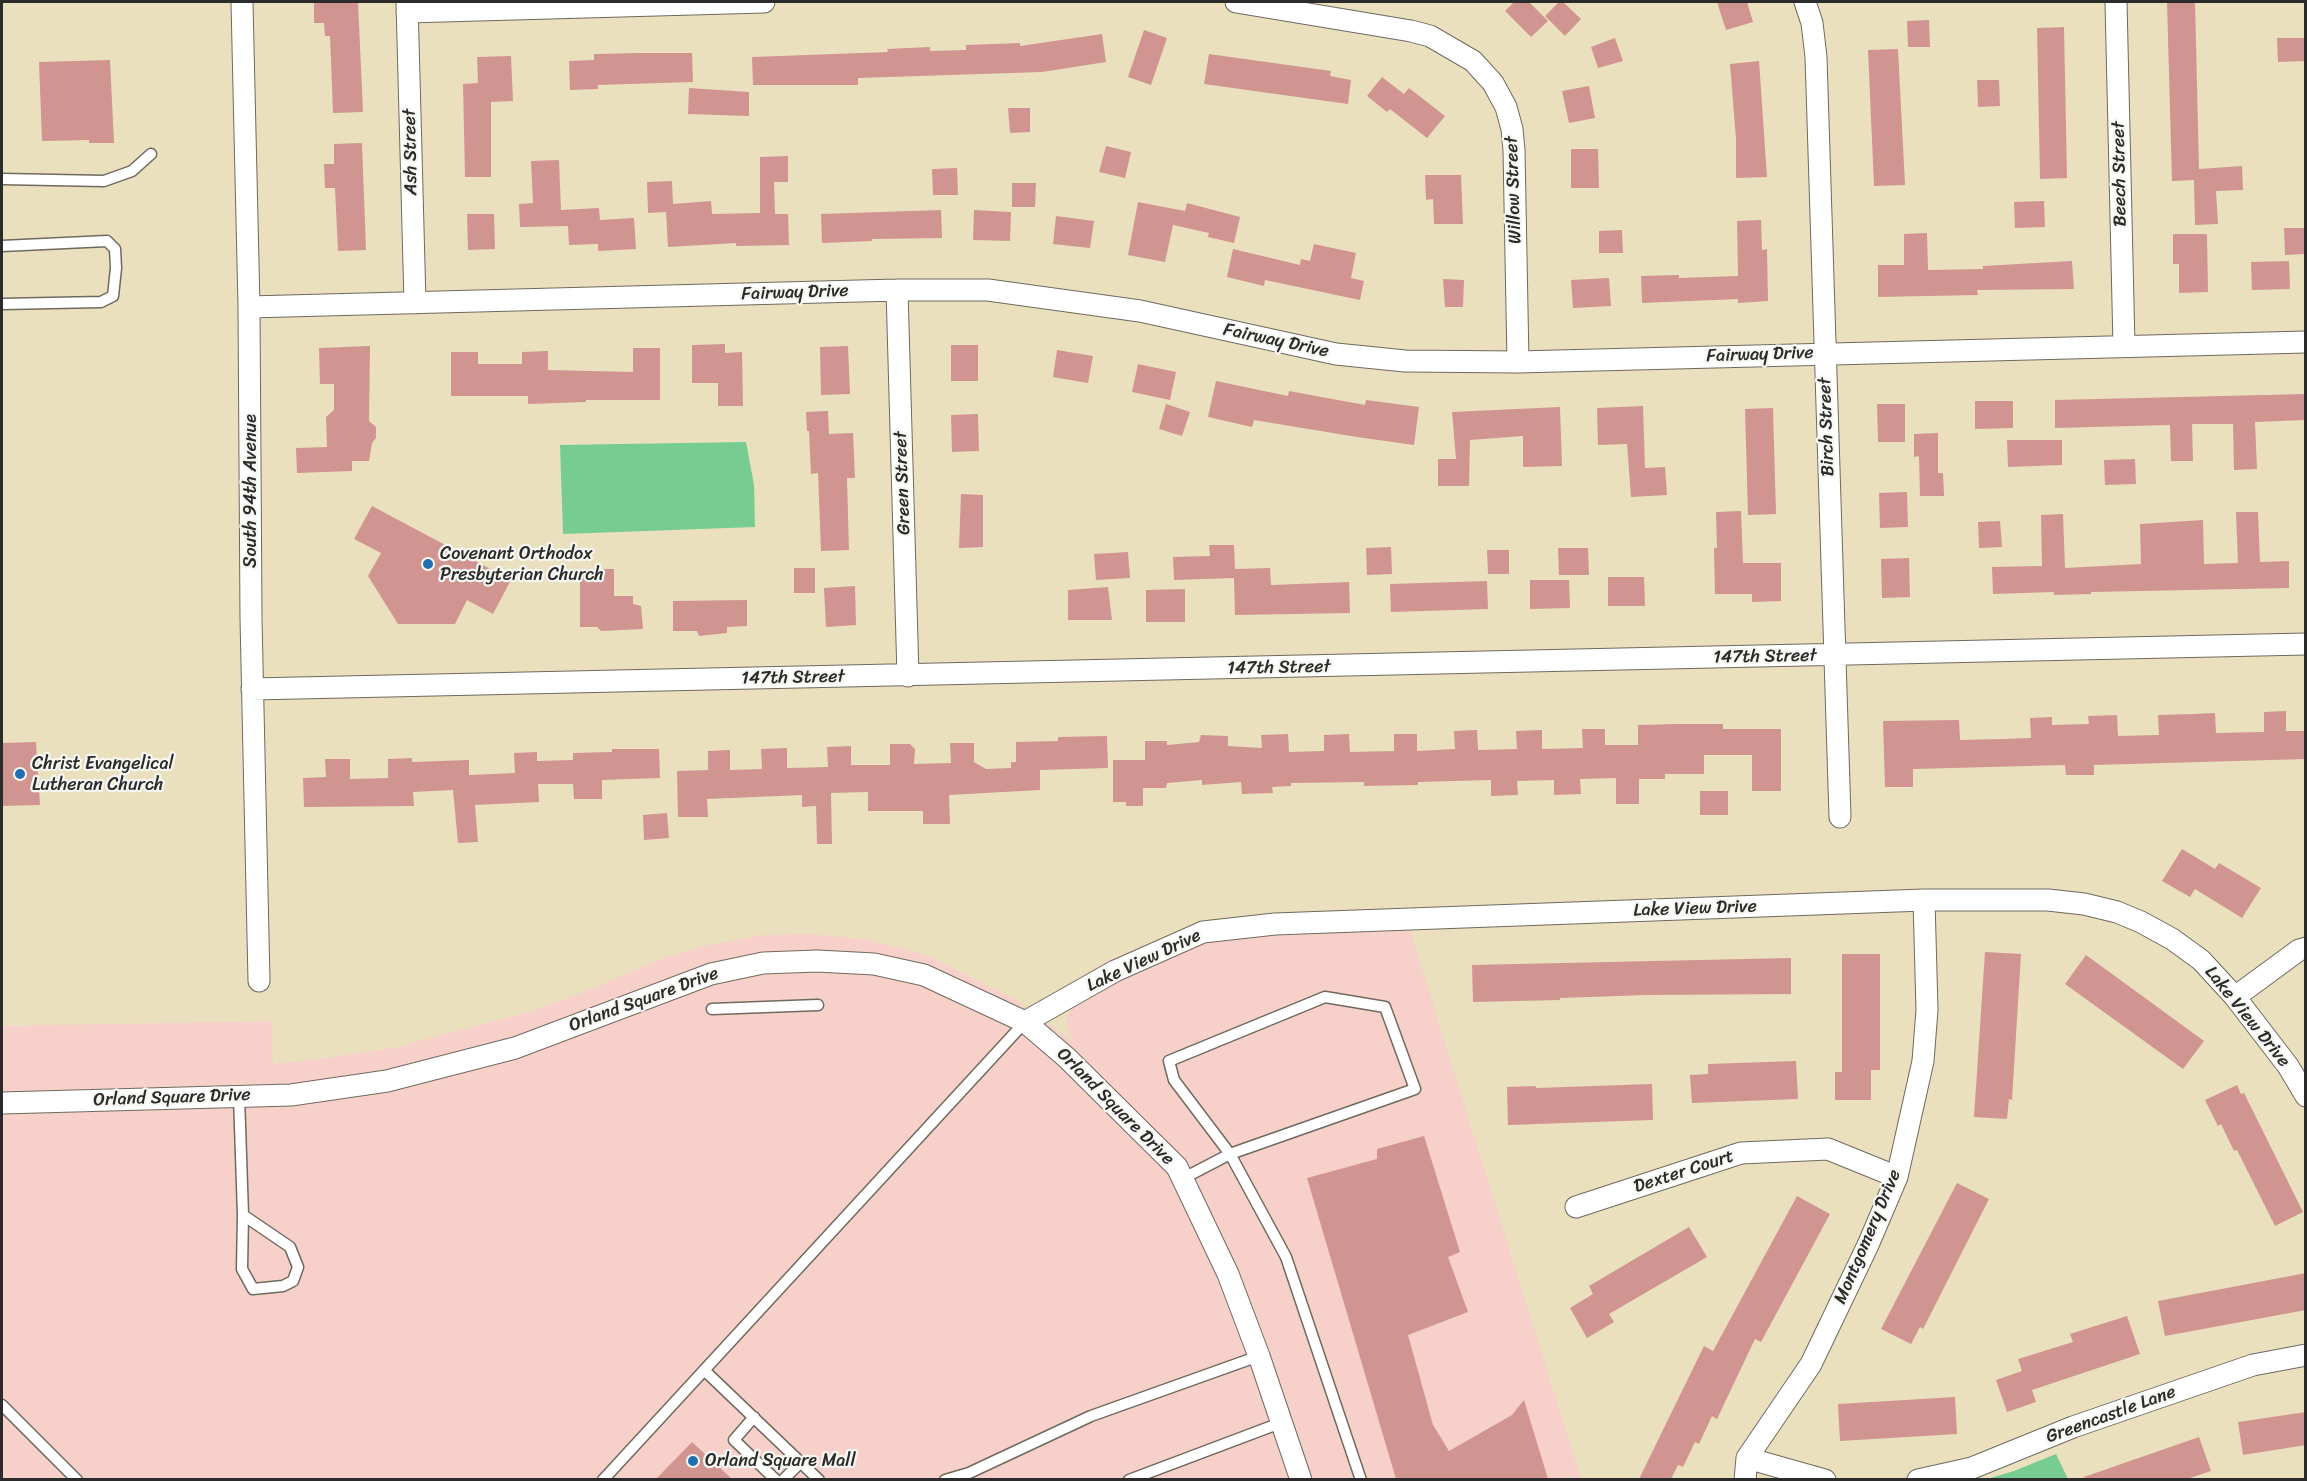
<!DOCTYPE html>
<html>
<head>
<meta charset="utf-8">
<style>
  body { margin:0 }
  #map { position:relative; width:2307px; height:1481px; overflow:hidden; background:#eae0be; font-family:Sriracha,sans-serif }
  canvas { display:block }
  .frame { position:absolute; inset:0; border:3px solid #2b2b2b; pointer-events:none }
</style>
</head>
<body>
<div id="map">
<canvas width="2307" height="1481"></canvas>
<div class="frame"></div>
</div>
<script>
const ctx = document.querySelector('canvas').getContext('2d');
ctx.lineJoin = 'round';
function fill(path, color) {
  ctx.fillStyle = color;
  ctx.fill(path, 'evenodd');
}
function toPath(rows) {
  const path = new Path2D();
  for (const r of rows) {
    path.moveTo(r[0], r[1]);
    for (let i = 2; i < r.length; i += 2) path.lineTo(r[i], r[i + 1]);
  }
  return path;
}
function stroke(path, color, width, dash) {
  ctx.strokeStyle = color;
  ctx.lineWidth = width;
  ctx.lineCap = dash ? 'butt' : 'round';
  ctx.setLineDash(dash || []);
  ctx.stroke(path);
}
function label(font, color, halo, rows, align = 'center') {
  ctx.font = font + ' Sriracha,sans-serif';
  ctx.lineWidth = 4.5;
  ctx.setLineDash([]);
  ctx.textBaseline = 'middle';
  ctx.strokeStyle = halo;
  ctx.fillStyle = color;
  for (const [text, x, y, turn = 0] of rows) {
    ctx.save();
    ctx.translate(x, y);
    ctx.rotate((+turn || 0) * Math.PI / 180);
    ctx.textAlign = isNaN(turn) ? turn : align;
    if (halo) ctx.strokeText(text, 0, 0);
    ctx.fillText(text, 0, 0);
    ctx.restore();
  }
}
fill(toPath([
  [1409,927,1581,1479,2,1479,2,1026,272,1021,273,1064,334,1057,397,1047,529,1012,589,990,665,957,708,945,762,935,811,934,869,940,926,955,1016,1000,1074,1042,1067,1027,1067,1016,1074,1006,1179,947,1237,934]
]), '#f7d0ca');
fill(toPath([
  [746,442,754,485,755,527,563,534,560,445],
  [2056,1454,2068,1479,1987,1479,2014,1471]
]), '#76cc91');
fill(toPath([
  [314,2,358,2,363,112,333,113,330,36,325,36,324,23,314,23],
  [1514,2,1529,2,1548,21,1531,37,1505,11],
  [1559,2,1563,2,1581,19,1565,36,1545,16],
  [1717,2,1747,2,1753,22,1726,30],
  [2167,2,2195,2,2199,169,2242,166,2243,190,2216,191,2218,224,2195,225,2194,180,2172,181],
  [1929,20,1930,47,1908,47,1907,21],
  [2064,27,2067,178,2040,179,2037,28],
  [1144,30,1167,38,1151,85,1128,77],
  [1102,34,1106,62,1042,72,858,78,858,85,753,85,752,57,888,52,887,49,930,47,930,51,966,50,966,45,1020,43,1020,46],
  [1615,38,1623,61,1598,68,1591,47],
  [2277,38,2306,38,2306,61,2278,62],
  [1898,49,1905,185,1874,186,1868,50],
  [640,53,692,53,693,82,598,85,598,89,570,90,569,61,594,60,594,54],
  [1209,54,1331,71,1330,76,1351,80,1348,104,1204,84],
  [511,56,513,101,491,102,491,177,465,177,463,84,478,83,477,57],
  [110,60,114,143,89,143,89,140,42,141,39,62],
  [1759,61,1767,177,1736,178,1736,139,1730,64],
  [1382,77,1404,94,1409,88,1445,116,1427,138,1390,109,1387,112,1367,96],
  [1977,80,1999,80,2000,106,1978,107],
  [1589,86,1595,118,1569,123,1562,91],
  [689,88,749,92,749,116,688,114],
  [1008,108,1030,108,1030,132,1010,133],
  [362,143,366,250,338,251,335,188,325,188,324,164,334,164,334,144],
  [1106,146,1131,152,1125,178,1099,172],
  [1571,149,1598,149,1599,188,1571,188],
  [788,156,788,182,774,182,775,214,788,214,789,245,736,246,736,243,668,247,666,212,648,213,647,182,672,181,673,204,711,201,712,214,760,213,760,157],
  [559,160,561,210,599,208,600,220,634,218,636,249,598,251,598,244,569,245,568,226,520,227,519,204,533,203,531,161],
  [957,168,958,195,933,195,932,169],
  [1425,175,1461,175,1463,224,1434,224,1433,199,1426,200],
  [1012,183,1036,183,1035,207,1012,207],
  [2044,201,2045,227,2015,228,2014,202],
  [1138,202,1185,211,1187,203,1240,217,1234,243,1208,237,1209,233,1173,225,1165,262,1128,255],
  [941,210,942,238,872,239,872,241,822,243,821,214],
  [974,210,1011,212,1010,241,973,240],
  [467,214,494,214,495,249,468,250],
  [1056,216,1094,221,1090,248,1053,244],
  [1761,220,1762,250,1767,249,1768,301,1738,303,1738,299,1642,303,1641,276,1679,275,1679,278,1738,276,1737,221],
  [2284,228,2306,228,2306,254,2285,255],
  [1622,230,1623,253,1599,253,1599,231],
  [1927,233,1928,270,1983,269,1983,266,2072,261,2074,289,1977,290,1978,295,1878,297,1878,265,1904,265,1904,234],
  [2173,234,2207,234,2208,292,2179,293,2179,264,2173,264],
  [1314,244,1356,253,1351,278,1364,281,1360,300,1265,280,1264,286,1227,277,1233,249,1300,265,1301,259,1310,261],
  [2289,261,2290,289,2252,290,2251,262],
  [1609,278,1611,306,1573,308,1571,280],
  [1443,279,1464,280,1463,307,1445,307],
  [725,344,725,353,742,352,743,406,718,406,718,383,692,383,692,345],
  [951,345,978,345,978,381,951,381],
  [370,346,369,421,376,427,376,438,372,443,369,461,352,461,352,471,297,473,296,448,327,447,326,417,334,410,334,384,320,384,319,348],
  [848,346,850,394,821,395,820,347],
  [633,348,660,348,660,400,586,400,586,402,528,404,528,396,451,396,451,352,478,352,478,364,522,364,522,352,548,351,548,370,633,372],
  [1057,350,1093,356,1088,383,1053,377],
  [1138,364,1176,372,1170,400,1132,392],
  [1216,381,1288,396,1289,391,1365,405,1366,400,1419,407,1414,445,1357,437,1254,420,1252,427,1208,417],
  [2306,394,2306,420,2255,422,2257,469,2234,470,2233,424,2192,424,2193,461,2171,461,2170,425,2055,428,2055,400],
  [1975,401,2013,401,2013,428,1975,429],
  [1166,404,1190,412,1182,436,1159,429],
  [1877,404,1905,404,1905,442,1878,442],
  [1643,406,1645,468,1665,467,1667,495,1631,497,1627,444,1598,445,1597,408],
  [1560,407,1562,466,1523,467,1523,436,1470,440,1469,486,1438,486,1438,459,1456,459,1452,412],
  [1773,408,1776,514,1748,515,1745,409],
  [828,411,829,434,853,433,855,478,847,478,849,550,821,551,818,473,811,474,809,431,807,431,806,412],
  [978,414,979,451,952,452,951,415],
  [1938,433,1938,473,1943,473,1944,496,1920,496,1919,456,1914,457,1914,434],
  [2007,440,2062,440,2062,465,2008,467],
  [2135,459,2136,484,2105,485,2104,460],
  [1907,492,1908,527,1880,528,1879,493],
  [961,494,983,495,983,547,959,548],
  [372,506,511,580,493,614,467,600,455,624,398,624,368,576,381,553,354,539],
  [1741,511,1743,563,1781,563,1781,601,1752,602,1752,594,1715,594,1714,548,1717,548,1716,512],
  [2236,512,2258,512,2260,562,2289,561,2289,588,2091,592,2091,594,2054,595,2054,592,1993,594,1992,567,2042,566,2041,515,2063,514,2065,568,2141,564,2140,524,2203,520,2204,564,2238,563],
  [2000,521,2002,547,1979,548,1978,522],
  [1209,545,1234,545,1235,569,1270,568,1271,585,1349,582,1350,613,1235,615,1234,578,1174,580,1173,557,1210,556],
  [1391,547,1392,574,1367,575,1366,548],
  [1558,548,1588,548,1589,575,1559,575],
  [1487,550,1509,550,1509,574,1488,574],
  [1128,552,1130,578,1096,580,1094,554],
  [1909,558,1910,597,1882,598,1881,559],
  [794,568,815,568,815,593,794,593],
  [580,569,614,569,614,596,633,596,633,604,641,606,643,629,601,631,597,627,580,627],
  [1608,577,1644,577,1645,606,1608,606],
  [1530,580,1569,580,1570,608,1530,609],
  [1487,581,1488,609,1391,612,1390,584],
  [855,586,856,625,826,627,824,588],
  [1108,587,1112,620,1068,620,1068,590],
  [1185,589,1185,622,1146,622,1146,590],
  [747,600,747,626,727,627,727,633,699,636,697,631,673,631,673,601],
  [2286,711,2286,731,2306,731,2306,759,2094,765,2094,775,2066,775,2065,765,1913,769,1913,787,1885,787,1883,721,1959,720,1960,740,2002,739,2031,738,2030,718,2052,717,2052,725,2089,724,2088,716,2117,715,2118,736,2159,735,2158,715,2194,714,2215,713,2216,733,2264,732,2264,712],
  [1677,724,1723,724,1723,729,1781,729,1781,791,1752,791,1752,755,1704,755,1704,774,1665,774,1665,779,1639,779,1639,804,1616,804,1616,778,1580,779,1581,794,1554,795,1554,780,1517,781,1518,795,1491,796,1491,780,1418,782,1418,785,1364,786,1364,782,1291,783,1291,786,1272,787,1273,793,1242,794,1241,782,1202,785,1202,780,1167,783,1166,788,1143,788,1143,806,1126,806,1126,802,1113,802,1113,760,1145,760,1145,741,1167,741,1167,745,1199,742,1201,735,1228,736,1228,746,1262,748,1261,735,1288,734,1289,752,1324,751,1324,735,1349,734,1350,752,1394,751,1394,734,1417,734,1417,751,1455,749,1454,731,1477,730,1478,750,1517,749,1516,731,1542,730,1542,749,1583,748,1582,729,1605,729,1605,745,1638,745,1638,725],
  [1107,736,1108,768,1040,770,1040,790,949,795,950,824,923,824,923,811,868,811,868,792,831,793,832,844,817,844,816,806,802,807,802,795,707,799,708,817,678,817,677,771,708,770,708,751,730,750,730,770,762,769,761,749,787,748,787,768,828,767,827,747,851,746,851,765,890,765,890,744,910,744,915,749,914,764,951,763,950,743,974,743,974,762,986,769,1011,768,1011,762,1016,762,1016,742,1058,741,1058,737],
  [36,742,40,805,2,806,2,743],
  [612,749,659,749,660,778,602,780,602,799,574,799,573,784,538,784,539,802,475,805,478,842,458,843,453,790,413,792,414,806,304,807,303,778,326,777,325,759,350,759,350,779,388,778,388,759,412,758,412,762,469,760,469,775,515,773,514,753,537,752,537,761,573,760,573,753,612,752],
  [1700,791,1728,791,1728,815,1700,815],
  [667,813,669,838,644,840,643,815],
  [2182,849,2215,869,2219,863,2261,888,2242,918,2195,889,2190,897,2162,881],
  [1985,952,2021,954,2012,1100,2009,1099,2007,1119,1974,1117],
  [1842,954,1880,954,1880,1070,1871,1070,1871,1100,1835,1100,1835,1072,1842,1072],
  [2086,955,2204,1041,2183,1069,2065,984],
  [1791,958,1791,994,1646,995,1560,998,1560,1000,1473,1002,1472,965],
  [1796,1061,1798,1099,1692,1103,1690,1075,1708,1074,1708,1064],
  [1652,1084,1653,1120,1508,1125,1507,1087,1536,1086,1536,1088],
  [2237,1085,2241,1094,2244,1093,2303,1212,2275,1226,2237,1150,2234,1151,2221,1124,2218,1126,2205,1100],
  [1424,1136,1460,1252,1448,1257,1468,1312,1408,1335,1433,1425,1449,1451,1512,1415,1524,1400,1548,1479,1396,1479,1307,1178,1377,1159,1377,1149],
  [1957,1183,1989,1199,1923,1329,1920,1327,1911,1344,1881,1329],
  [1797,1196,1830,1214,1761,1342,1755,1339,1717,1419,1712,1416,1699,1444,1695,1442,1683,1467,1678,1465,1671,1479,1639,1479,1704,1346,1713,1351],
  [1689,1227,1707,1257,1609,1314,1614,1322,1587,1338,1570,1308,1593,1294,1589,1286],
  [2306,1273,2306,1310,2165,1336,2158,1301],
  [2127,1316,2140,1354,2032,1390,2036,1402,2007,1412,1996,1380,2022,1371,2018,1359,2073,1342,2070,1334],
  [1955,1397,1957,1434,1840,1441,1838,1404],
  [2306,1412,2306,1445,2243,1455,2238,1422],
  [2199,1437,2211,1471,2187,1479,2085,1479,2084,1477],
  [692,1442,732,1479,656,1479]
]), '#d09591');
const service = toPath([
  [2,179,104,181,132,171,151,154],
  [2,246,107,241,115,249,116,268,113,296,101,302,2,304],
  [712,1009,818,1005],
  [239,1096,243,1215,242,1269,253,1289,283,1286,293,1281,298,1267,290,1247,243,1215],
  [1182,1179,1230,1154,1415,1089,1385,1007,1325,997,1169,1061,1174,1080,1230,1154,1286,1257,1361,1480],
  [704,1370,819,1480],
  [2,1405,77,1480],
  [754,1417,734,1440,776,1480],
  [603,1480,1025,1022],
  [783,1480,801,1462],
  [945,1480,969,1473,1091,1416,1259,1356],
  [1129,1480,1283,1422]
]);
const minor = toPath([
  [242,2,249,307,251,618,259,981],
  [407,2,415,303],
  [1236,2,1411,31,1430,36,1473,61,1493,83,1506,107,1512,129,1514,150,1518,362],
  [1805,2,1812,23,1816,57,1840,817],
  [2116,2,2124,346],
  [407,12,764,2],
  [897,290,908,676],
  [249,307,897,290,988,290,1140,311,1336,354,1405,361,1518,362,2306,342],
  [252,689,2306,644],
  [2235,997,2299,950,2306,948],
  [1025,1022,1115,971,1203,932,1275,924,1924,900,2048,900,2084,904,2117,912,2141,922,2172,939,2201,960,2235,997,2288,1066,2306,1096],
  [2,1103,291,1095,387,1081,515,1048,711,974,763,963,817,961,874,964,924,975,1025,1022,1066,1057,1177,1167,1228,1274,1259,1356,1301,1480],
  [1576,1207,1741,1153,1828,1149,1897,1177],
  [1747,1458,1825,1480],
  [1745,1480,1747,1458,1811,1364,1868,1245,1897,1177,1923,1061,1927,1010,1924,900],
  [1918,1480,1972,1468,2073,1427,2253,1365,2306,1355]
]);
stroke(service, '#6e6a5e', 13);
stroke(minor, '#6e6a5e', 23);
stroke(service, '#fff', 10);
stroke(minor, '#fff', 21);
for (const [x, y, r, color] of [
  [428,564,6,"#1f6fb2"],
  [20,774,6,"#1f6fb2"],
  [693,1461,6,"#1f6fb2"]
]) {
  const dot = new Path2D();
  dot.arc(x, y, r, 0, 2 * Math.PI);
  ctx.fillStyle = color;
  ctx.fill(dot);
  stroke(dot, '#f6f6f2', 2);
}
label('18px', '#2b2b2b', '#f6f6f2', [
  ["Ash Street",411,152,-91],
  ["Beech Street",2120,174,-91],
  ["Willow Street",1514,190,-92],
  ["Fairway Drive",795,293,-2],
  ["Fairway Drive",1276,341,12],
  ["Fairway Drive",1760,355,-2],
  ["Birch Street",1827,427,-92],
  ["Green Street",903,483,-92],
  ["South 94th Avenue",251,491,-90],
  ["147th Street",1765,657,-1],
  ["147th Street",1279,668,-1],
  ["147th Street",793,678,-1],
  ["Lake View Drive",1695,909,-2],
  ["Lake View Drive",1144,961,-25],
  ["Orland Square Drive",644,1000,-20],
  ["Lake View Drive",2247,1017,51],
  ["Orland Square Drive",172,1098,-2],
  ["Orland Square Drive",1115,1107,45],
  ["Dexter Court",1684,1172,-18],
  ["Montgomery Drive",1868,1237,-67],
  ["Greencastle Lane",2111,1415,-20]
]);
label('18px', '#2b2b2b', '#f6f6f2', [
  ["Covenant Orthodox",440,554],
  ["Presbyterian Church",440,575],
  ["Christ Evangelical",32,764],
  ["Lutheran Church",32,785],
  ["Orland Square Mall",705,1461]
], 'left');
</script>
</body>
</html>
